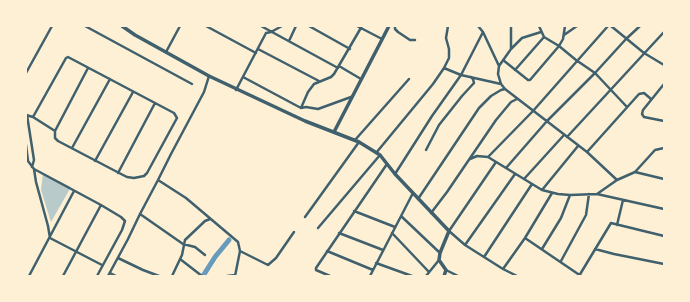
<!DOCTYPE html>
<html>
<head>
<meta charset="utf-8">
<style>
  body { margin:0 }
  #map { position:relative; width:690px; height:302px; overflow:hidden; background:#fdf0d5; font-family:"Libre Baskerville",serif }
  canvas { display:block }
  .frame { position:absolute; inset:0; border:27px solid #fdf0d5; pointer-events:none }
</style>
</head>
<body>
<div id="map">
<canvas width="690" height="302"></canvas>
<div class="frame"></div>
</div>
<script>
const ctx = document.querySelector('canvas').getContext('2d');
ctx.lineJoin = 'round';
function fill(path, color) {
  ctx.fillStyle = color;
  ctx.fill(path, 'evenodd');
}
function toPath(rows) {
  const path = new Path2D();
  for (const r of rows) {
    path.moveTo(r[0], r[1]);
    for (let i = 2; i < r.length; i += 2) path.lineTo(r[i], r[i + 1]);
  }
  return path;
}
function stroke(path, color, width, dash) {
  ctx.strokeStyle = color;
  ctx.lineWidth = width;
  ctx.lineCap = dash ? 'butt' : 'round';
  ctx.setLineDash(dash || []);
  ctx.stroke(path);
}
fill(toPath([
  [43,173,71,187,51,222,41,190]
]), '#b9caca');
stroke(toPath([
  [203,276,215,257,229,240]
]), '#669bbc', 5);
stroke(toPath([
  [85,26,192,84],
  [206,26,256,53],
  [261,26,338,68],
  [309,26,350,49],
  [357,26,382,39],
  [395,26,395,29,398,32,410,40,415,40],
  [478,26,483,32,499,66,498,74,501,84,505,89,587,152,617,180],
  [511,26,511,49],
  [539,26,544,37,559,46,576,60,595,73,627,107],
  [611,26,644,53,664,65],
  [564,35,577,26],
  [289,41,296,26],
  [258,49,319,81],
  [166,52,180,26],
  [503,60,528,80,530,80,559,46,563,39,565,26],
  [339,66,361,79],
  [499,66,511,49,522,38,541,32],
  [444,68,461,75,501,84],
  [515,70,544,37],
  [26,73,52,26],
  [243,77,301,108,306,107,318,109,351,97],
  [664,84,643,110,642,114,644,117,664,121],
  [236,90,266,33,271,32,282,26],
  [301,108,308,92,314,84,331,77,334,74,362,26],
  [26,115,33,117,55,131,55,138,58,141,123,175,127,177,134,178,144,176,147,173,177,118,174,113,68,57,66,58,33,117],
  [27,115,34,160,32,167],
  [55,131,88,68],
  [567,137,664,32],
  [355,140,409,79],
  [26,145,28,161,34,169,36,182,48,226,50,238,102,265],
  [72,148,110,79],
  [426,150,439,125,462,96,474,83,473,79,471,77],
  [587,152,639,94,644,93,651,99],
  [376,153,433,84,444,68,449,58,449,49,446,38,448,26],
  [488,157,533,111,608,26],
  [470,159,477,156,488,157,542,190,558,194,570,195,597,194,664,209],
  [95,161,133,92],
  [496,162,449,231,465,245,503,269,517,276],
  [506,168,547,121,595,73,626,39,640,26],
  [34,169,101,205,121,217,125,221,122,230,97,276],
  [635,172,664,179],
  [118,173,155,103],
  [395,174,432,116,461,75,483,32],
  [524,179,564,135],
  [158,180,186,198,238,242,240,251,235,276],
  [542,190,578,146],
  [597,194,617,180,635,172,655,150,664,148],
  [418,199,479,108,491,96,501,90,505,89],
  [354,211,395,227],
  [431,213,447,192,496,120,511,102,517,99],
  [140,214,183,244,195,247,205,255],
  [401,216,440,253],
  [305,217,359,142],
  [617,225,623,200],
  [318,228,380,155],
  [339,233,383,250],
  [392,233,429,272],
  [525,238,581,276],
  [465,245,515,174],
  [542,249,561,218,570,195],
  [595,249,614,254,664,264],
  [240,251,268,265,276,258,294,232],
  [327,251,373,270],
  [484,257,532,184],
  [118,258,143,270,159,276],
  [180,259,202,276],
  [561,261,586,215,589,194],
  [376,263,412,276],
  [503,269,525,238,552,193],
  [446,270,458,276],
  [110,273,116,276],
  [29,276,74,191],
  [63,276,101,205],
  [108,276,128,239,140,214,158,180,171,154,204,92,209,76],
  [172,276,182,255,185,240,205,221,210,219],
  [227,276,235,275],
  [330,276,316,270,316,268,387,164],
  [370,276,413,193],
  [426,276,439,260],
  [579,276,611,223,664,236]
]), '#3f606c', 2.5);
stroke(toPath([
  [122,26,135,35,209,76,305,121,359,142,380,155,395,174,449,231,440,253,439,260,446,270,444,276],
  [334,132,389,26]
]), '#3f606c', 3.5);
</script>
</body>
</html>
